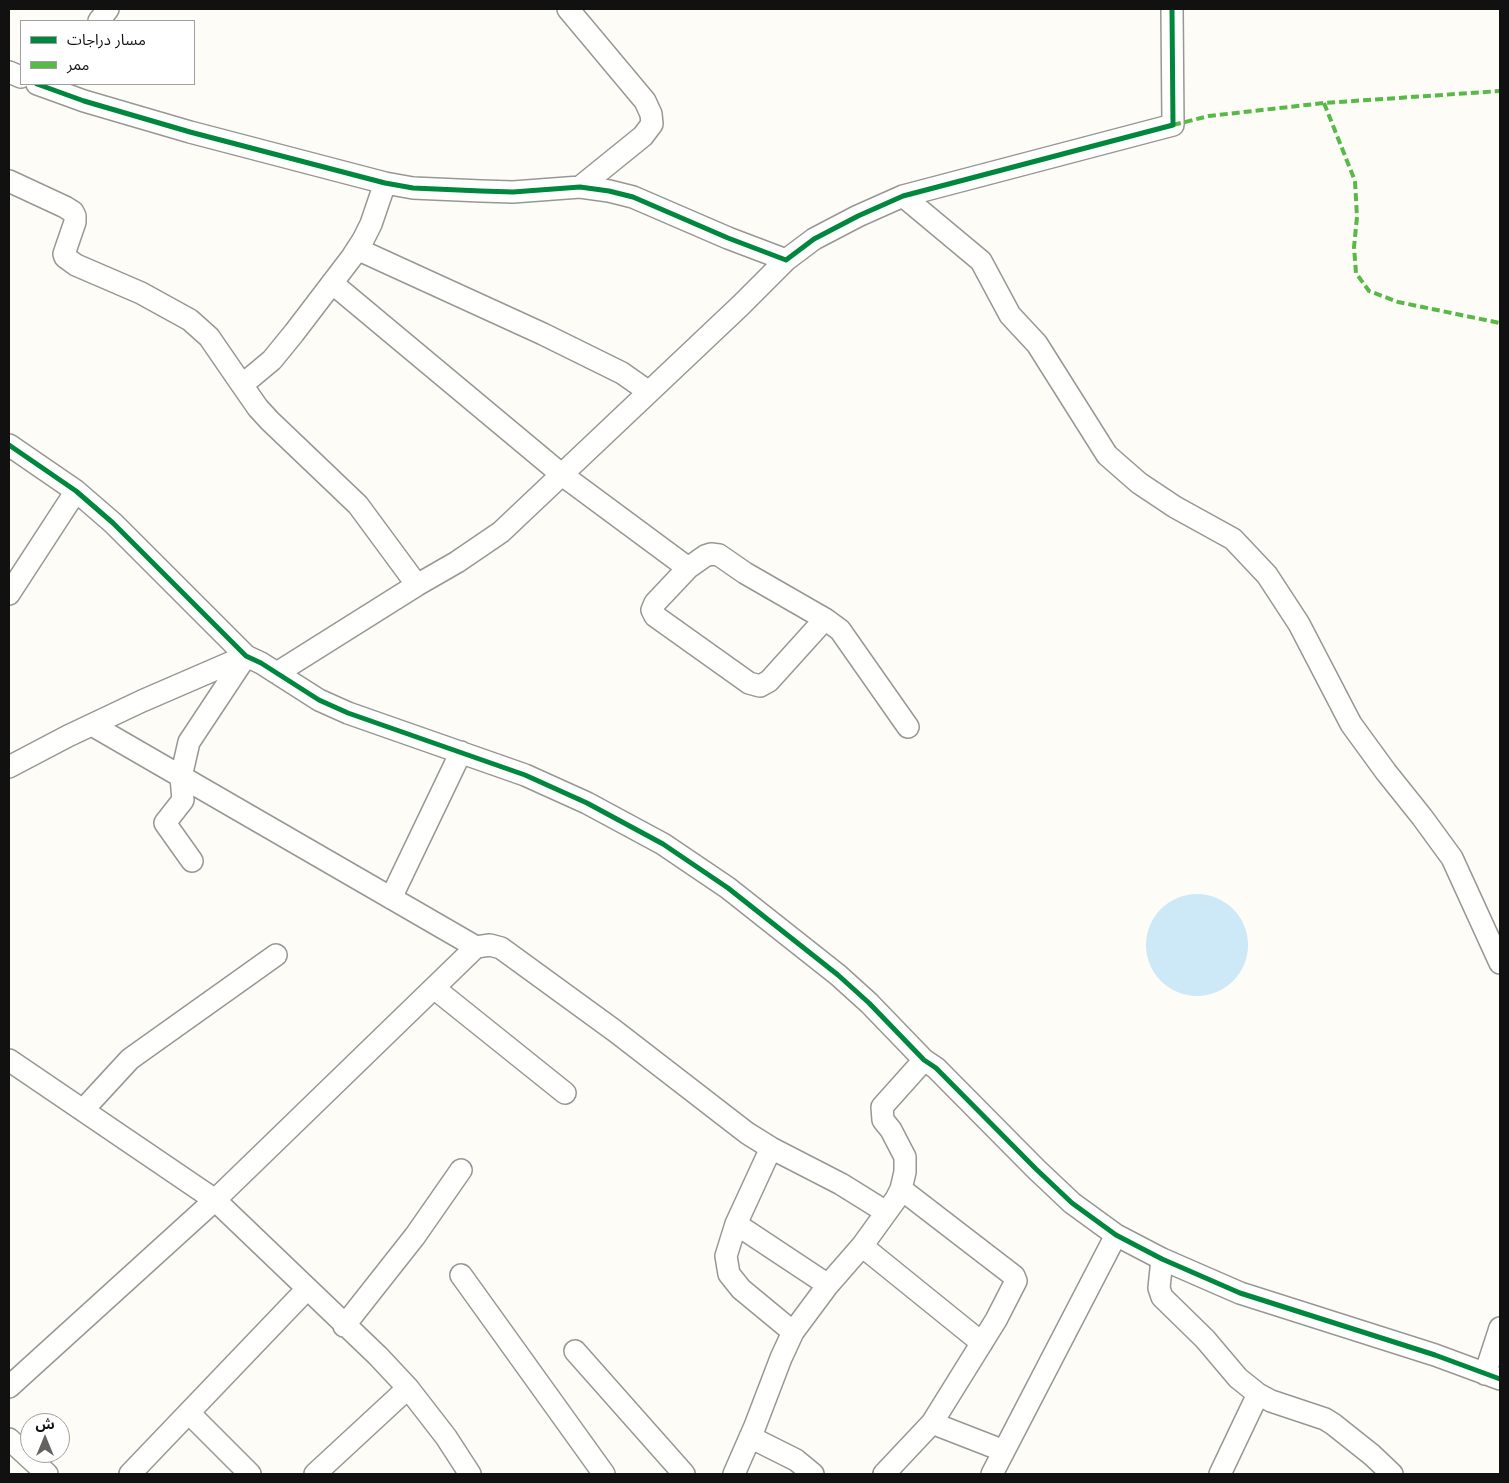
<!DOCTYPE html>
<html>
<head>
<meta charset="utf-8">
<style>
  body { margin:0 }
  #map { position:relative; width:1509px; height:1483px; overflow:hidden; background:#fdfcf7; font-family:"Libre Baskerville","Noto Sans Arabic",serif }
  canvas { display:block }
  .frame { position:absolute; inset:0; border:10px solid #111; pointer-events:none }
  .legend { position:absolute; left:20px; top:20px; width:175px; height:65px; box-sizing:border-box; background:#fff; border:1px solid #a0a0a0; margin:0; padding:6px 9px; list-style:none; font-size:15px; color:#111 }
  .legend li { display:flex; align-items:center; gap:10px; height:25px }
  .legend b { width:25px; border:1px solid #a0a0a0 }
  .north { position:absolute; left:20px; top:1413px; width:50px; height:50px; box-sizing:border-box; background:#fff; border:1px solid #a0a0a0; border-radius:50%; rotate:0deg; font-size:14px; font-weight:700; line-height:20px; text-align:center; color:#111 }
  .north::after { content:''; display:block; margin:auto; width:18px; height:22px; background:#646362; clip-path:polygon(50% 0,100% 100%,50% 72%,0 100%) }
</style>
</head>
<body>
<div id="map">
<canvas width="1509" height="1483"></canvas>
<div class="frame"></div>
<ul class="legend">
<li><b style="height:6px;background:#00873e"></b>مسار دراجات</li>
<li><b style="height:6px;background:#58b947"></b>ممر</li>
</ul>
<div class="north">ش</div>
</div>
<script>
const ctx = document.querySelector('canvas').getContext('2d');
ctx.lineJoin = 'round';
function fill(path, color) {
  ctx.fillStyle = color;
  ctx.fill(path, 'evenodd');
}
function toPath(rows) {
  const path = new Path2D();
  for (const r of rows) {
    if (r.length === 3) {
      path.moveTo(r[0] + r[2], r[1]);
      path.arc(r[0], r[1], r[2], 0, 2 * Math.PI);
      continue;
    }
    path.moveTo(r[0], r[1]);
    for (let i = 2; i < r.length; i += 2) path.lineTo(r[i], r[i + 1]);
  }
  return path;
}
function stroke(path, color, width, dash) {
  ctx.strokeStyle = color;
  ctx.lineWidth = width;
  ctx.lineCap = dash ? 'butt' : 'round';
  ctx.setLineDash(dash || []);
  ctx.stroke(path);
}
fill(toPath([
  [1197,945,51]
]), '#cde8f7');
const minor = toPath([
  [568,9,645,101,651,114,652,124,643,136,580,187],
  [99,21,108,9],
  [9,72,21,77],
  [37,84,84,101,190,132,385,183,413,188,481,191,513,192,580,187,609,191,633,197,728,238,786,260,814,239,858,216,903,196,1173,125,1172,9],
  [9,181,65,207,73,212,75,216,75,222,64,254,65,257,76,265,141,293,190,320,209,337,242,385,272,360,294,333,352,257,363,240,371,224,385,183],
  [903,196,981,261,1010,315,1037,344,1107,455,1139,483,1175,507,1233,539,1267,575,1299,624,1351,724,1386,772,1422,817,1452,858,1500,963],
  [357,249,543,334,622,373,649,392],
  [332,283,561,474,688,568],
  [242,385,258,408,270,421,358,505,417,585],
  [9,445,76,491,113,523,246,656,261,663,319,700,348,713,525,775,587,803,663,844,728,888,838,975,869,1003,924,1060,936,1068,1036,1169,1072,1203,1116,1235,1162,1259,1240,1293,1435,1355,1500,1379],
  [9,594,76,491],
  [825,619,769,681,760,686,749,683,655,616,652,610,655,603,688,568,705,556,711,554,719,555,745,573,825,619,840,630,908,727],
  [277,673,417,585,457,562,501,532,740,306,786,260],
  [9,767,68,736,142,701,246,656],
  [192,861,165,823,183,800,181,777,189,742,246,656],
  [391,898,461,752],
  [476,947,490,945,501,948,615,1031,747,1133,771,1148,841,1184,886,1212],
  [434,988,565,1093],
  [9,1060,215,1200,378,1356,408,1388,446,1437,470,1474],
  [83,1110,130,1059,276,955],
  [771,1148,736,1224,726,1256,729,1274,741,1289,793,1332],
  [736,1224,828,1285],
  [862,1246,982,1343],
  [1162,1259,1159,1288,1162,1297,1205,1339,1238,1378,1258,1394,1271,1401,1325,1419,1333,1424,1372,1455,1392,1474],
  [461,1275,604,1474],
  [344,1326,415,1236,461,1170],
  [575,1351,684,1474],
  [1485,1374,1500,1328],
  [9,1387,215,1200,476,947,92,725],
  [189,1413,250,1474],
  [932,1423,1004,1451],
  [750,1437,796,1460,813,1474],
  [9,1439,47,1474],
  [130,1474,307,1289],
  [315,1474,408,1388],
  [734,1474,755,1426,781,1358,793,1332,828,1285,862,1246,896,1199,901,1189,905,1172,905,1157,891,1130,883,1120,882,1107,924,1060],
  [884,1474,932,1423,996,1320,1016,1281,1014,1276,901,1189],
  [992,1474,1116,1235],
  [1220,1474,1258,1394]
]);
stroke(minor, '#979795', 24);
stroke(minor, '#fffffe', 21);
stroke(toPath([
  [1324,103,1355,181,1357,217,1354,247,1356,273,1369,291,1398,302,1500,323],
  [1173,125,1209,116,1324,103,1500,91]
]), '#58b947', 4, [8, 4]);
stroke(toPath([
  [37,84,84,101,190,132,385,183,413,188,481,191,513,192,580,187,609,191,633,197,728,238,786,260,814,239,858,216,903,196,1173,125,1172,9],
  [9,445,76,491,113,523,246,656,261,663,319,700,348,713,525,775,587,803,663,844,728,888,838,975,869,1003,924,1060,936,1068,1036,1169,1072,1203,1116,1235,1162,1259,1240,1293,1435,1355,1500,1379]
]), '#00873e', 5);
</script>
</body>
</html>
